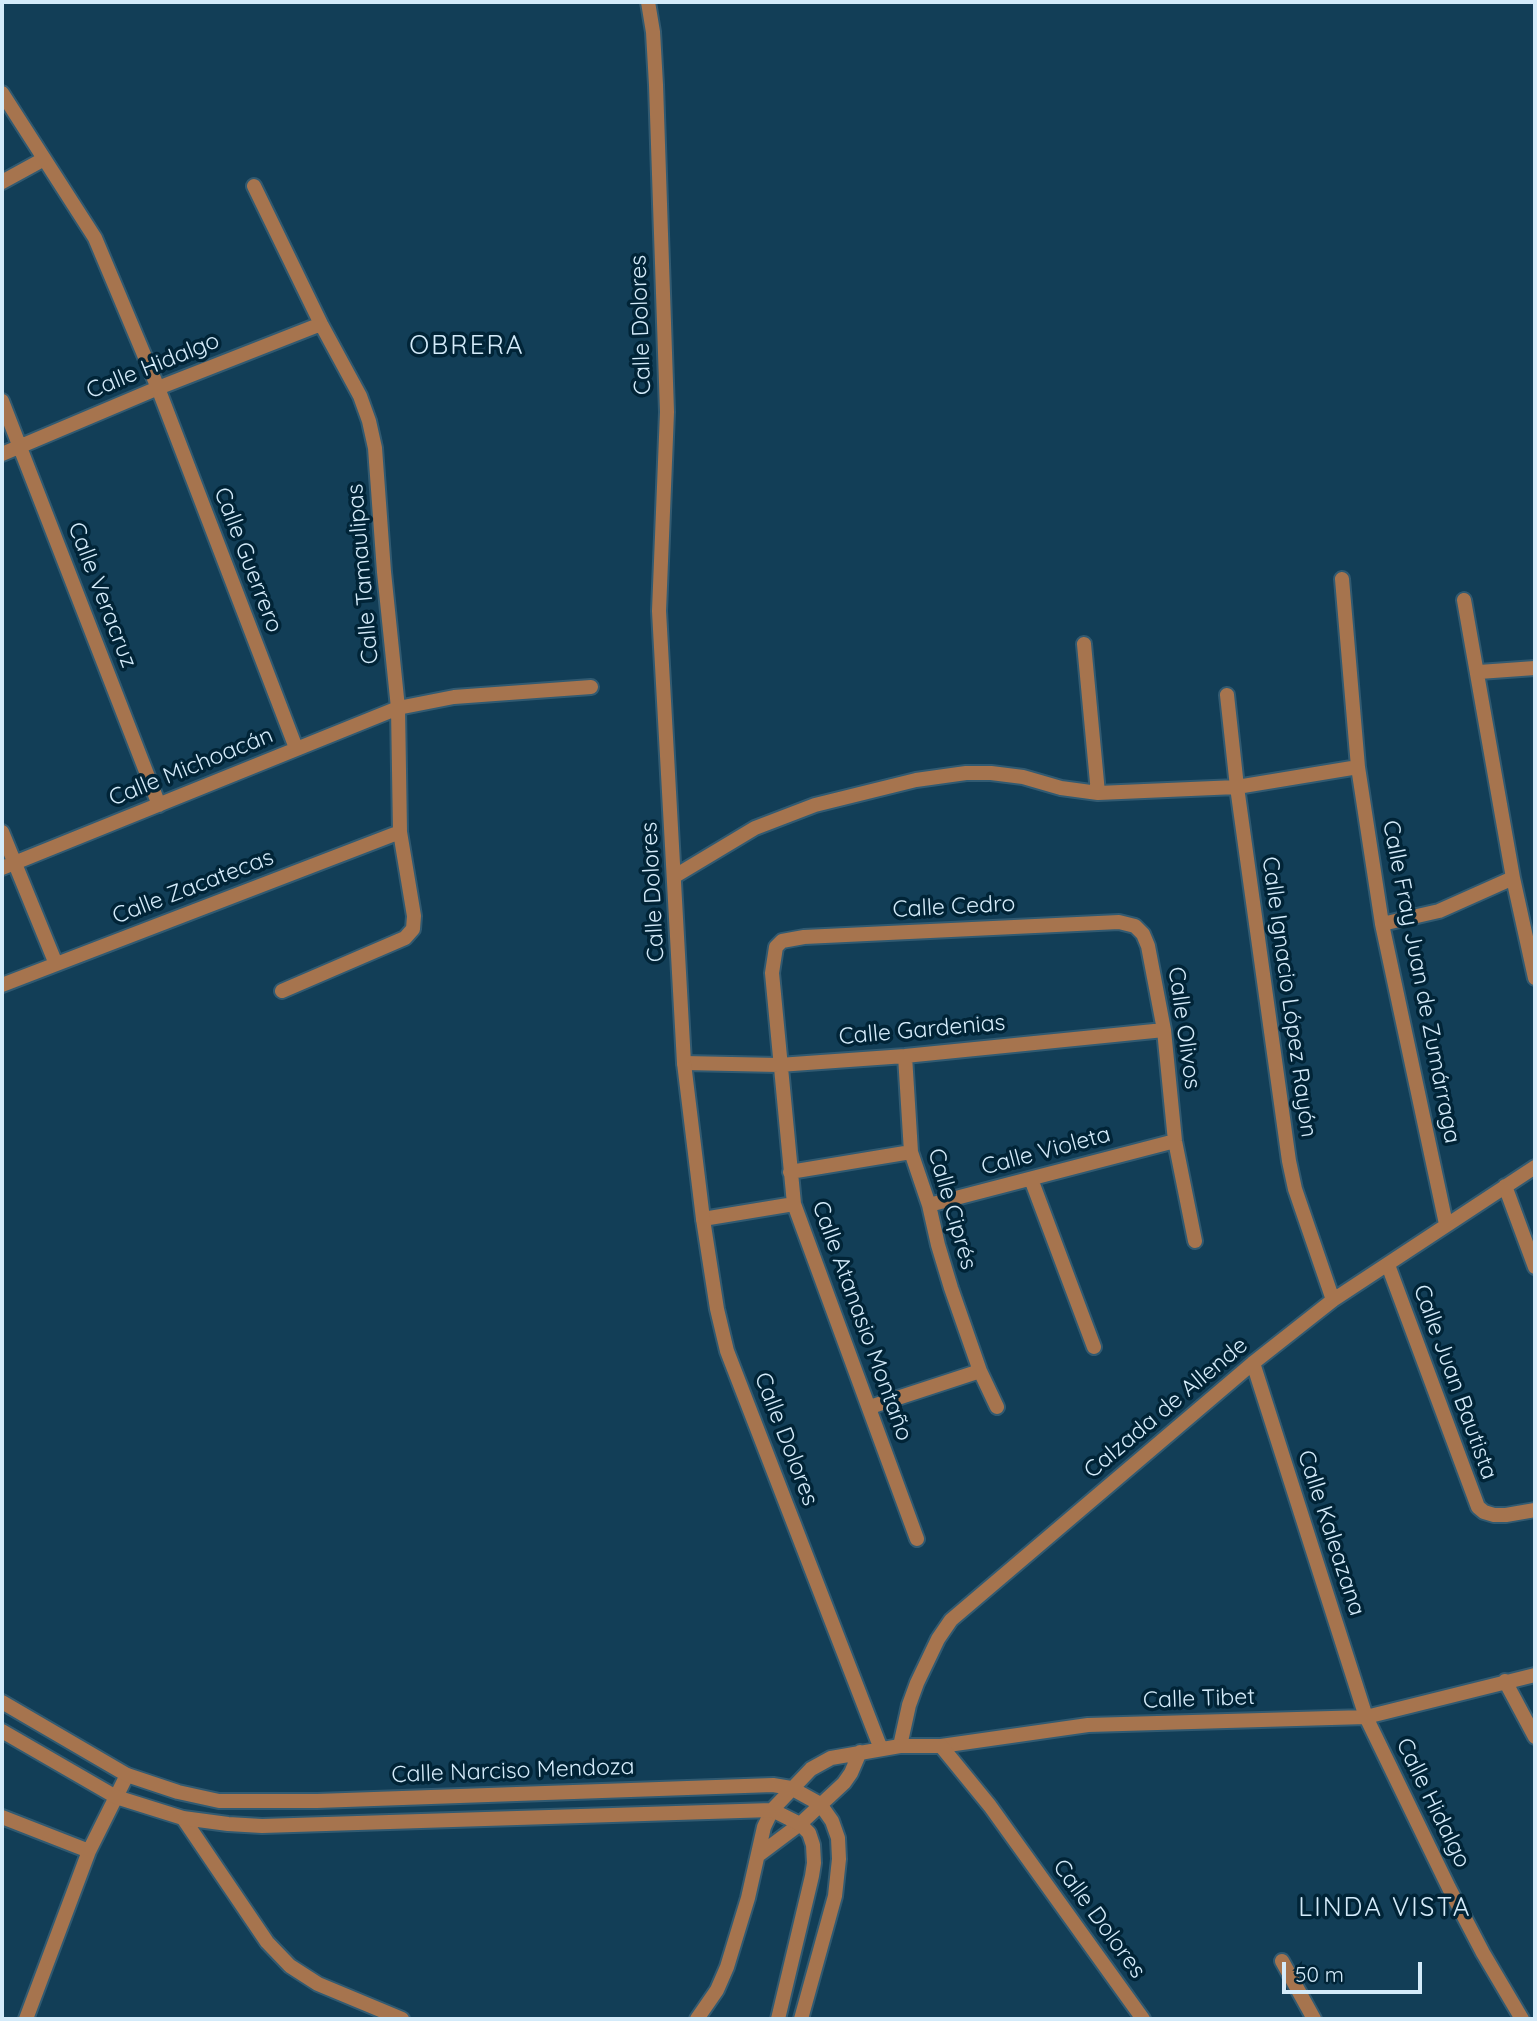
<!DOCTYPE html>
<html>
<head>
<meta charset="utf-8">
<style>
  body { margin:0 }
  #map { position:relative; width:1537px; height:2021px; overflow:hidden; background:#123e57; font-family:Quicksand,sans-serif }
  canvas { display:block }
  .frame { position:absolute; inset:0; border:4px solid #d4ebfa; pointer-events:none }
  .scale { position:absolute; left:1282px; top:1962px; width:140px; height:32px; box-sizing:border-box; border:4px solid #d4ebfa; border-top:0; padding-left:9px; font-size:21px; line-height:24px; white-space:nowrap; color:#d4ebfa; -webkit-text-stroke:5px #012437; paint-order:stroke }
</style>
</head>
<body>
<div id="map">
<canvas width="1537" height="2021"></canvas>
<div class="frame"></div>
<div class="scale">50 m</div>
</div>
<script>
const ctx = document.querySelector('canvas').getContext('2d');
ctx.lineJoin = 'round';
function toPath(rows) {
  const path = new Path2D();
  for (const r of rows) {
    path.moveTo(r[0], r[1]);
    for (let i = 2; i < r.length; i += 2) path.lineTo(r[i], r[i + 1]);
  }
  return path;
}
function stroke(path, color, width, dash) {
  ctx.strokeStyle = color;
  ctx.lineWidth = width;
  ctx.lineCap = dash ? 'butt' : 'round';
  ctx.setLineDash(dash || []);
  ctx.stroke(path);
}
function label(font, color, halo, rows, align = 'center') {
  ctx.font = font + ' Quicksand,sans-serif';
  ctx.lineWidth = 7;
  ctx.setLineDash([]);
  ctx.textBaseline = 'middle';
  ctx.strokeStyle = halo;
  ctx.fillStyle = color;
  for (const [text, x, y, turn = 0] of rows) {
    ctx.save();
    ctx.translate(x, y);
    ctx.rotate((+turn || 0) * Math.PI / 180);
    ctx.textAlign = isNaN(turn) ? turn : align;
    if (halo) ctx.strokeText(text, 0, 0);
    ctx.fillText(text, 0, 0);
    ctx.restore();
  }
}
const minor = toPath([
  [2,93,95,238,158,388,296,748],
  [2,182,44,159],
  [254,186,321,324,360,396,369,421,375,448,384,572,398,708,400,832,414,916,413,929,405,938,282,991],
  [2,401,159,805],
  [2,454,158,388,321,324],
  [1342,579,1358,767,1382,924,1446,1224],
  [1464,600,1513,878,1535,978],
  [1084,644,1098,793],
  [1479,672,1535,668],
  [1227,695,1237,787,1289,1161,1295,1189,1333,1300],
  [2,832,56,964],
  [2,868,398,708,454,697,591,687],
  [675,876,755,828,815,805,916,780,966,773,991,773,1023,777,1061,788,1098,793,1237,787,1358,767],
  [1382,924,1439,911,1513,878],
  [2,985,400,832],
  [905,1056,911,1152,929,1205,938,1245,951,1288,980,1371,997,1407],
  [684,1063,779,1065,905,1056,1164,1030],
  [790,1172,911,1152],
  [1031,1179,1094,1347],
  [1505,1186,1535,1267],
  [929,1205,1175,1141],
  [703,1219,794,1204],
  [1388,1265,1478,1507,1484,1512,1494,1515,1506,1515,1535,1510],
  [1253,1363,1366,1717,1449,1888,1483,1953,1522,2019],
  [870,1407,980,1371],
  [917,1539,794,1204,772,973,776,947,782,941,804,937,1119,922,1135,926,1143,934,1148,946,1164,1030,1175,1141,1195,1241],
  [1505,1681,1535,1737],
  [900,1746,909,1705,917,1683,938,1639,951,1620,1253,1363,1333,1300,1535,1167],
  [941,1746,1088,1725,1366,1717,1535,1675],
  [2,1817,89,1851],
  [183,1818,267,1942,290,1966,318,1984,402,2019],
  [760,1854,800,1824],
  [1282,1961,1314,2019],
  [26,2019,89,1851,127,1775],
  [697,2019,717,1990,727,1967,748,1898,764,1827,772,1810]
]);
const tertiary = toPath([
  [648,2,653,32,656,85,667,412,659,611,684,1063,703,1219,717,1309,727,1351,881,1749],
  [2,1702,127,1775,178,1792,219,1801,317,1801,773,1785,791,1788,820,1804,832,1821,838,1838,839,1859,835,1896,801,2019],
  [2,1731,116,1797,183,1818,228,1824,262,1826,772,1810,800,1824,809,1833,813,1845,814,1863,812,1876,778,2019],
  [772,1810,811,1769,831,1758,900,1746,941,1746,990,1806,1143,2019],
  [800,1824,844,1783,851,1773,860,1752]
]);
stroke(minor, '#315a71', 18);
stroke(tertiary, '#315a71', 18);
stroke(minor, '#a6744e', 14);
stroke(tertiary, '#a6744e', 14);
label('23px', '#d4ebfa', '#012437', [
  ["Calle Dolores",641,325,-92],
  ["Calle Hidalgo",153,366,-22],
  ["Calle Guerrero",248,560,69],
  ["Calle Tamaulipas",363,574,-95],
  ["Calle Veracruz",102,595,69],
  ["Calle Michoacán",191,767,-22],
  ["Calle Zacatecas",193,887,-21],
  ["Calle Dolores",653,892,-93],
  ["Calle Cedro",954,907,-3],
  ["Calle Fray Juan de Zumárraga",1421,982,79],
  ["Calle Ignacio López Rayón",1289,997,82],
  ["Calle Olivos",1184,1028,82],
  ["Calle Gardenias",922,1030,-5],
  ["Calle Violeta",1046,1151,-15],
  ["Calle Ciprés",952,1209,74],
  ["Calle Atanasio Montaño",862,1321,70],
  ["Calle Juan Bautista",1455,1382,70],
  ["Calzada de Allende",1166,1408,-40],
  ["Calle Dolores",786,1439,69],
  ["Calle Kaleazana",1331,1533,72],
  ["Calle Tibet",1199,1699,-2],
  ["Calle Narciso Mendoza",513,1771,-2],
  ["Calle Hidalgo",1433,1803,64],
  ["Calle Dolores",1099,1919,54]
]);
ctx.letterSpacing = '2px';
label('26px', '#d4ebfa', '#012437', [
  ["OBRERA",467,346],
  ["LINDA VISTA",1385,1908]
]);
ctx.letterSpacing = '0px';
</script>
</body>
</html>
